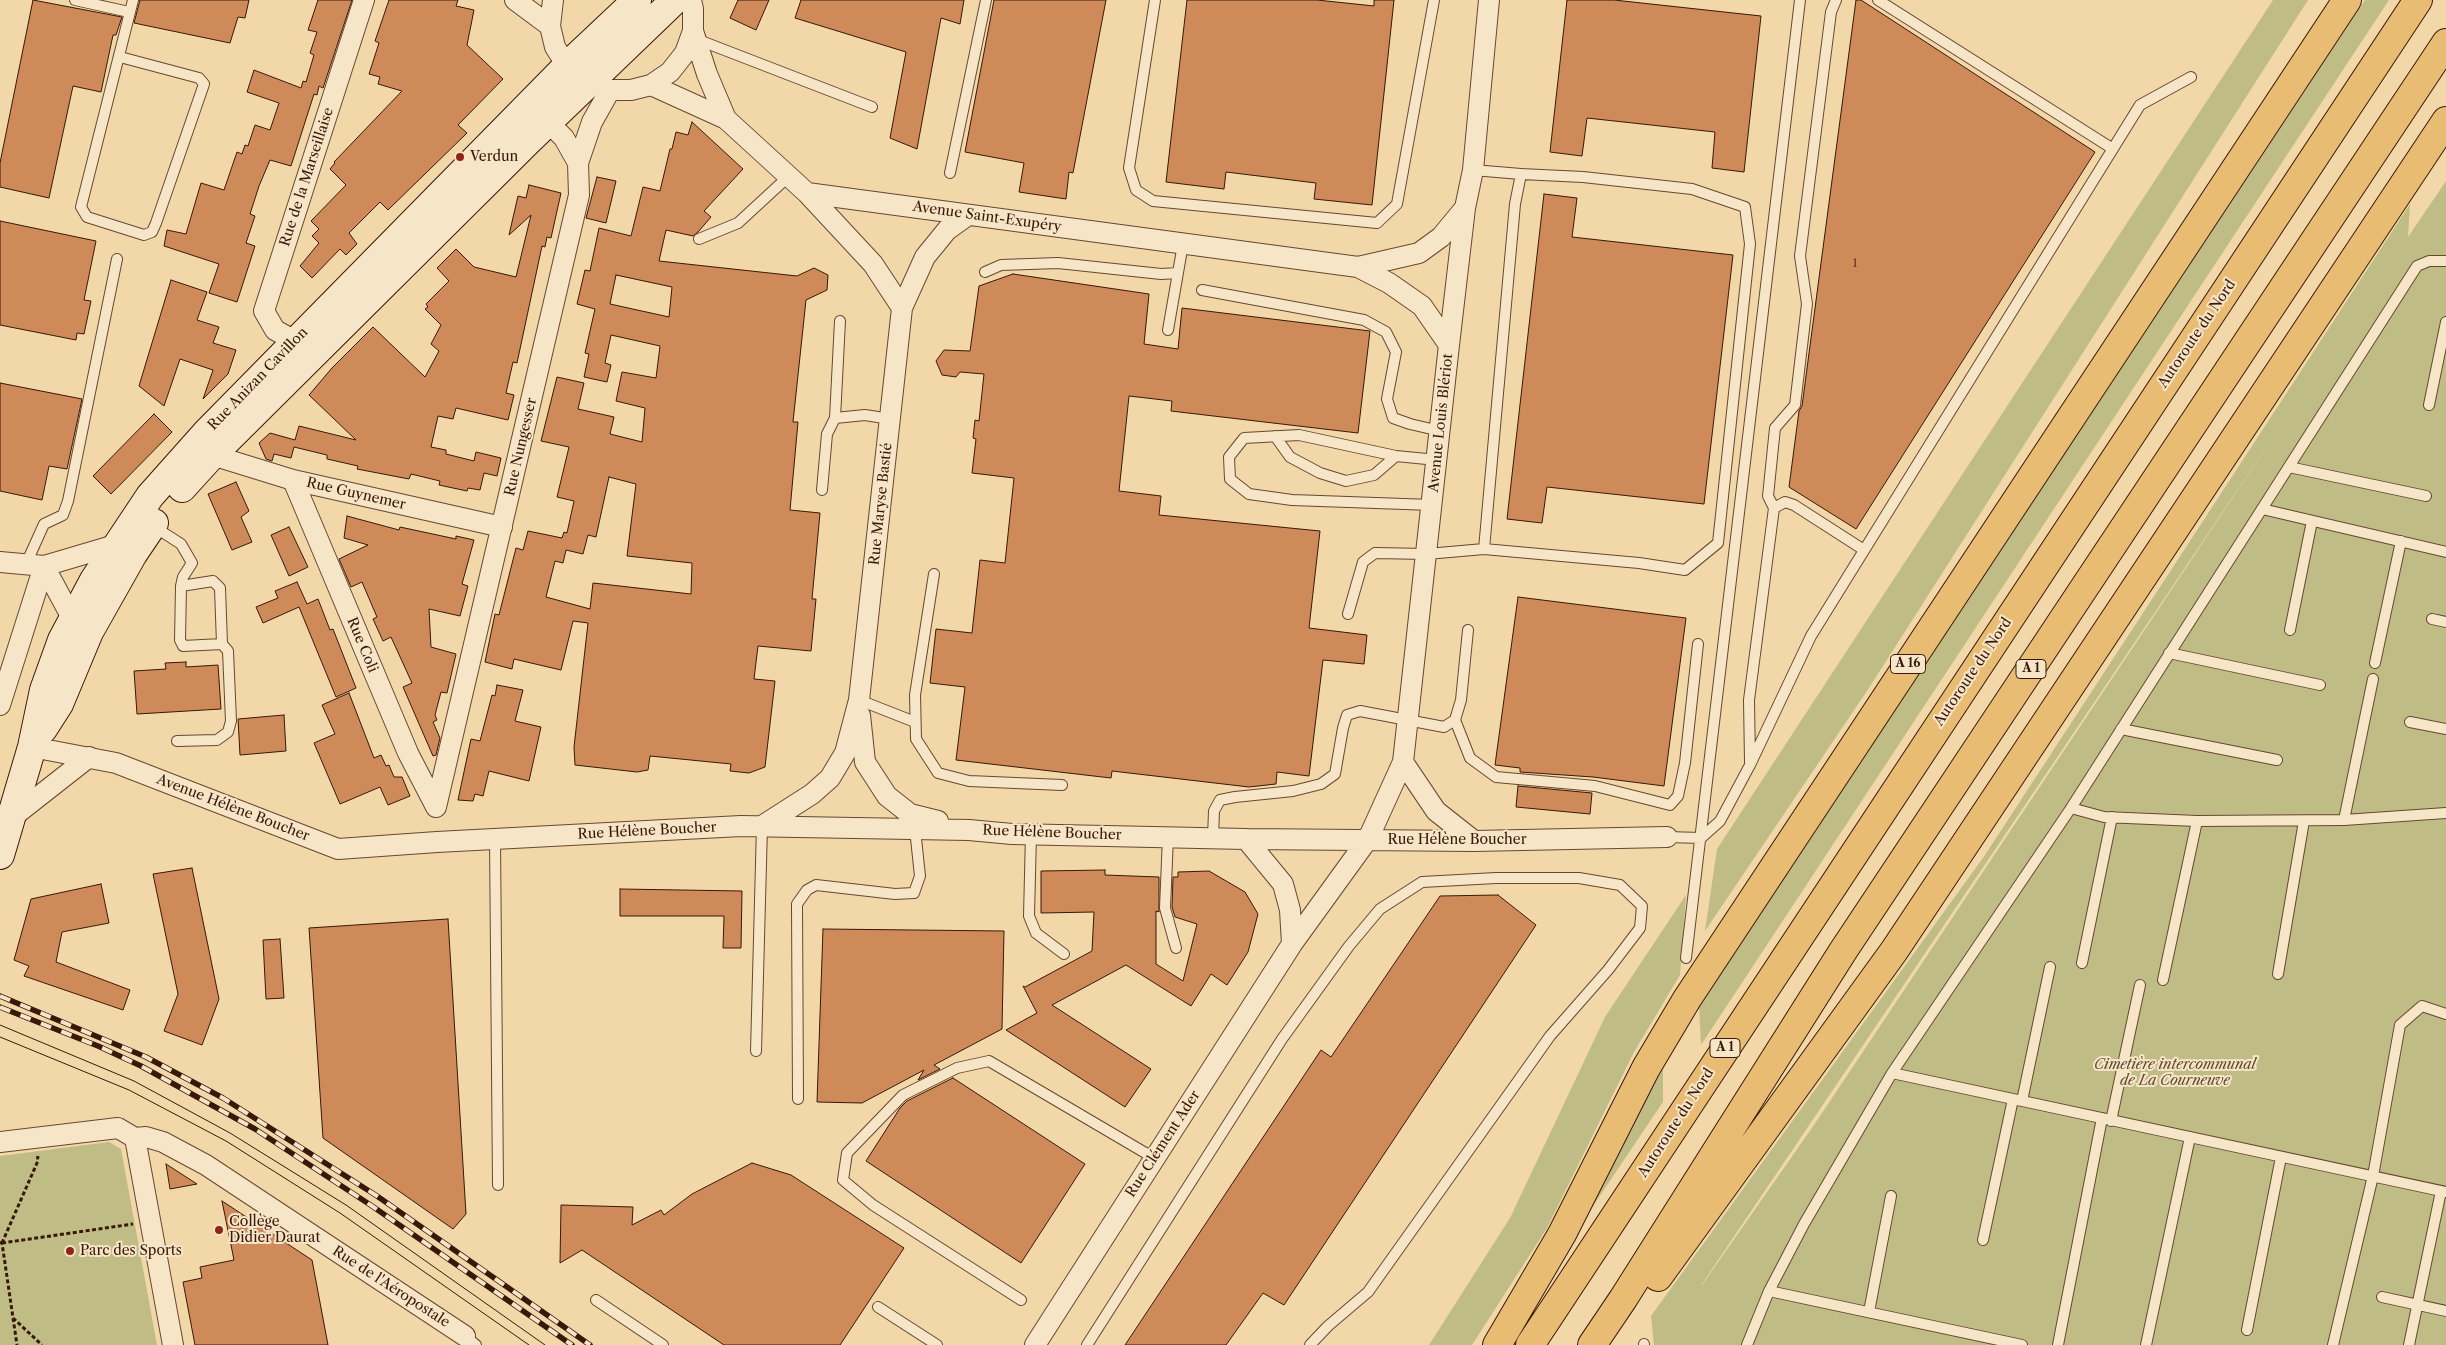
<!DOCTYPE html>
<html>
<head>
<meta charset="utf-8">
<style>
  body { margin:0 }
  canvas { display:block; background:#f2d7a9 }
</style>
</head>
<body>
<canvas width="2446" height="1345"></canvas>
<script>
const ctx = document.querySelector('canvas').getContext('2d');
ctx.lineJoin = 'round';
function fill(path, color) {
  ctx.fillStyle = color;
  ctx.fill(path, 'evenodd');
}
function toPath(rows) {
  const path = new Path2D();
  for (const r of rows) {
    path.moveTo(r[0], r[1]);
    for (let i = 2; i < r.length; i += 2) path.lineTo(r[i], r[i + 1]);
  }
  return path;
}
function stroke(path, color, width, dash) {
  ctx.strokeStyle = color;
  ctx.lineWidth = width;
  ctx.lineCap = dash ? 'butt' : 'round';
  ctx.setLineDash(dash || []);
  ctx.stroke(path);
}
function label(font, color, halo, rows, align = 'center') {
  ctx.font = font + ' "Libre Caslon Text",serif';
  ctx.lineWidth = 4;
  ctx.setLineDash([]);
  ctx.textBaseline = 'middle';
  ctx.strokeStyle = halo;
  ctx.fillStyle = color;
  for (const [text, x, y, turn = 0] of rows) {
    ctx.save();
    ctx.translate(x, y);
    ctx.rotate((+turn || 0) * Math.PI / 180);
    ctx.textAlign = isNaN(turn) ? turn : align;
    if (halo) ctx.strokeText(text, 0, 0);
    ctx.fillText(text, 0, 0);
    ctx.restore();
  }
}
fill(toPath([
  [2273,0,2308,0,1867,691,1705,931,1717,849],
  [2365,0,2389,0,1701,1045,1699,1006],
  [2446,181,2446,1345,1654,1345,1651,1316,1983,858,2410,204,2408,237],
  [2284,421,1814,1125,1702,1285,1702,1284],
  [1686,895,1680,975,1634,1052,1547,1228,1472,1345,1429,1345,1510,1218,1605,1017],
  [1663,1065,1663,1102,1589,1212,1652,1082],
  [109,1142,121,1149,157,1345,0,1345,0,1156]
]), '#bfbd85');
const building = toPath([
  [33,0,122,17,116,35,113,35,101,92,73,86,49,198,0,187,0,163,33,0],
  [140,0,249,0,245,18,238,17,230,43,134,23,140,0],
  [318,0,352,0,323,88,319,86,317,95,314,94,291,166,270,160,259,186,250,214,255,216,246,243,255,246,237,302,209,293,219,264,164,246,167,230,186,234,201,183,224,190,237,152,242,154,245,145,248,146,255,125,270,130,279,103,247,92,254,70,301,88,303,81,306,82,314,55,310,53,317,32,308,30,318,0],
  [389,0,458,0,456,6,474,10,467,45,503,79,458,125,467,133,388,210,380,202,349,233,357,244,346,255,340,249,312,278,300,266,319,243,312,236,319,229,311,221,346,185,330,169,335,163,334,162,402,91,378,84,380,77,369,74,379,43,375,41,389,0],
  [738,0,769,0,756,30,730,18,738,0],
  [801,0,964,0,960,24,941,18,917,149,890,138,906,52,795,18,801,0],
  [994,0,1106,0,1073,173,1069,172,1066,199,1019,192,1024,163,965,152,994,0],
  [1187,0,1317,0,1374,6,1374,0,1394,0,1372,205,1314,199,1316,183,1226,172,1224,189,1166,182,1187,0],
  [1567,0,1614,0,1761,16,1744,172,1712,168,1715,132,1587,118,1582,156,1550,152,1567,0],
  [1856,0,1861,0,2095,152,1856,529,1789,487,1799,411,1802,406,1856,0],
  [692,122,743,169,704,211,711,217,698,232,693,236,666,230,659,261,797,276,814,268,828,275,827,290,806,300,793,422,798,422,790,510,820,513,812,599,816,599,811,651,758,646,754,679,775,681,765,767,749,773,730,771,731,764,650,756,648,770,637,772,575,765,574,747,588,623,573,621,561,670,514,659,512,669,485,662,495,614,499,615,516,548,523,550,528,531,562,538,564,532,567,533,574,501,557,497,569,447,541,441,557,377,584,383,578,409,614,417,610,434,642,442,645,408,616,401,622,372,656,378,660,346,611,335,605,363,611,365,607,382,584,377,589,354,585,353,595,309,577,304,585,270,590,271,599,228,631,236,643,187,660,191,670,149,672,149,676,132,688,135,692,122],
  [616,275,672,287,669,317,610,304,616,275],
  [609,477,636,484,627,556,692,563,691,594,593,583,590,609,546,597,555,561,563,563,566,550,583,554,588,535,596,537,609,477],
  [597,177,616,181,606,223,586,218,597,177],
  [529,185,561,193,551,238,547,237,545,247,542,246,517,363,513,362,506,393,514,395,508,420,456,408,453,419,438,416,431,447,446,450,446,454,474,461,476,452,501,458,497,476,484,473,480,490,468,488,467,491,439,485,440,481,411,474,409,479,357,469,358,466,327,459,327,455,294,447,291,458,274,454,272,461,266,459,259,443,270,433,295,440,299,426,356,440,309,395,332,368,373,327,425,377,439,351,431,344,441,325,425,309,428,307,426,304,449,281,437,268,456,249,474,267,516,277,531,215,509,235,518,196,526,198,529,185],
  [1544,194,1577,198,1572,237,1733,255,1704,504,1547,487,1542,523,1507,519,1544,194],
  [0,221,96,241,84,300,91,301,84,334,77,333,76,340,0,325,0,221],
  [1013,274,1149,294,1144,344,1178,349,1182,308,1370,331,1358,433,1171,411,1172,401,1129,396,1119,491,1161,496,1159,515,1320,531,1309,628,1367,635,1364,664,1323,660,1309,776,1277,772,1276,784,1249,787,1112,771,1111,778,956,760,965,687,930,683,936,629,972,633,980,560,1005,563,1014,478,972,473,976,439,973,438,975,420,979,421,984,374,960,372,956,377,942,375,936,361,944,350,970,351,979,286,1013,274],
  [171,280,207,292,197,320,219,327,213,343,236,350,228,374,203,399,213,370,180,359,164,406,139,386,171,280],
  [0,383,82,399,67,469,49,466,42,500,0,491,0,383],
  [154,414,172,432,111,494,93,476,154,414],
  [236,482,249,511,241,517,252,542,232,550,208,494,236,482],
  [347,516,399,530,400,527,456,539,456,536,474,540,462,584,468,586,460,616,429,609,431,647,456,654,447,693,441,692,435,715,437,720,433,722,440,738,436,755,433,756,403,687,412,683,391,637,383,641,373,619,377,617,362,582,351,587,339,559,368,545,344,538,347,516],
  [289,527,308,567,289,576,271,535,289,527],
  [297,582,307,604,318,599,330,630,333,629,356,688,336,697,299,607,263,623,256,607,278,598,275,591,297,582],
  [1518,597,1686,618,1664,786,1593,777,1520,772,1520,768,1495,765,1518,597],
  [186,662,186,667,218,665,221,709,137,714,134,671,166,669,165,663,186,662],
  [497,685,523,690,515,721,541,727,529,781,489,771,483,796,475,794,473,801,458,800,471,739,480,741,492,695,495,696,497,685],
  [349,693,374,758,381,755,386,766,389,765,394,777,402,777,410,796,388,805,380,787,340,804,314,743,335,734,322,705,349,693],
  [284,715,286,751,240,755,238,719,284,715],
  [1518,786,1592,793,1590,814,1516,807,1518,786],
  [192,868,219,999,202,1045,164,1031,178,994,153,874,192,868],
  [1105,870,1105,875,1159,877,1159,912,1156,911,1156,964,1183,981,1197,924,1175,917,1172,907,1173,877,1178,877,1178,872,1209,871,1245,892,1258,914,1248,952,1227,985,1211,974,1191,1006,1126,965,1052,1005,1151,1069,1125,1107,1006,1030,1037,1013,1023,986,1025,987,1092,951,1094,912,1041,913,1041,871,1105,870],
  [101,884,109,923,62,932,56,962,130,990,123,1010,24,976,29,966,14,960,31,899,101,884],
  [620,889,742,891,741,948,723,948,724,916,620,916,620,889],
  [1498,895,1536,925,1284,1305,1263,1293,1226,1345,1125,1345,1321,1050,1331,1057,1440,896,1498,895],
  [448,919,466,1214,453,1229,323,1138,309,928,448,919],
  [823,929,1004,931,1002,1029,934,1065,940,1069,918,1080,924,1070,862,1103,817,1102,823,929],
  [280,939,284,998,266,999,263,940,280,939],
  [953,1078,1085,1164,1021,1263,866,1161,900,1108,907,1101,953,1078],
  [752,1163,791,1175,904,1248,840,1345,724,1345,582,1250,560,1263,561,1205,633,1207,632,1225,661,1210,664,1215,692,1194,752,1163],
  [166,1164,197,1184,170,1189,166,1164],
  [222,1201,312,1260,328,1345,195,1345,183,1282,202,1278,200,1267,234,1260,222,1201]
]);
fill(building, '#cf8a5a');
stroke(building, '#381809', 1);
const service = toPath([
  [75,0,129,12],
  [1155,0,1129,168,1136,190,1153,201,1377,223,1397,204,1434,0],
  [1878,0,2113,149],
  [696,39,872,107],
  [120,57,199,78,204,84,156,223,152,232,144,235,87,217,81,207,133,0],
  [950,173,986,0],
  [699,239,738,223,789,176],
  [985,272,1001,265,1058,263,1161,274,1178,273],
  [1202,290,1364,320,1386,332,1396,352,1387,399,1393,418,1410,424,1440,431],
  [1168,330,1183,244],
  [2429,405,2446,322],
  [835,418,840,321],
  [1275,436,1290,457,1320,473,1346,481,1374,475,1396,456],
  [2289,467,2426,496],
  [822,490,827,434,835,418,865,415,890,419],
  [1432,505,1292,500,1249,494,1230,479,1229,457,1244,438,1299,435,1396,456,1437,460],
  [1774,508,1768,496,1775,428,1795,405,1807,304,1800,256,1831,12,1836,0],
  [2262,509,2446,552],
  [153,526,181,544,192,563,183,577,181,586,180,640,183,646,222,644],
  [1484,549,1639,563,1685,570,1718,543,1750,244,1745,207,1692,189,1583,177,1521,174],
  [26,564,44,524,63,515,68,501,117,259],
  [934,574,915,695,916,739,938,773,969,781,1062,785],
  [1348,614,1363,562,1375,553,1427,554,1484,549,1515,204,1521,174,1473,170],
  [2432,619,2446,622],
  [2290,630,2312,521],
  [2169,653,2320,685],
  [2375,663,2401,541],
  [859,700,915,722],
  [1455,720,1470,758,1496,777,1595,786,1670,805,1678,796,1685,763,1698,644],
  [2410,722,2446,729],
  [2121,729,2277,760],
  [177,741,217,740,228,732,231,721,228,651,222,644,220,588,213,581,181,586],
  [1750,762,1749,700,1774,508,1785,502,1794,505,1864,550],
  [2071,808,2104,817,2197,821,2344,820,2446,813],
  [2344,820,2373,679],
  [1031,834,1029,916,1036,933,1064,954],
  [1168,837,1165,908,1176,948],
  [1667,837,1701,838,1720,821,1750,765,1811,636,2140,105,2191,77],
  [1213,838,1214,811,1220,800,1235,797,1293,791,1321,784,1335,774,1343,728,1347,715,1360,711,1444,727,1455,720,1461,700,1468,630],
  [495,839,498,1185],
  [1686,958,1800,0],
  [2082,963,2112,817],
  [2278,974,2304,821],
  [2163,980,2197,821],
  [756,1051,762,826],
  [1892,1073,2446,1192],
  [798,1099,797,904,807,890,816,885,895,894,914,893,920,876,915,829],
  [2022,1101,2050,967],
  [2111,1121,2140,985],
  [1983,1240,2013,1099],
  [1769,1291,2022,1345],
  [2382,1297,2446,1311],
  [596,1300,663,1345],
  [1021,1300,873,1205,843,1180,847,1153,903,1095,957,1068,989,1061,1154,1158],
  [878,1307,937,1345],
  [1869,1312,1891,1196],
  [2247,1330,2281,1157],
  [465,1336,476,1345],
  [1087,1345,1282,1039,1349,946,1380,909,1422,882,1496,878,1579,878,1620,885,1642,906,1640,928,1608,970,1550,1036,1368,1292,1328,1326,1310,1345],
  [1644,1345,1644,1344],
  [1747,1345,1769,1291,1804,1224,1892,1073,2071,808,2417,266,2429,261,2446,261],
  [2058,1345,2102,1118],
  [2146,1345,2190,1137],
  [2333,1345,2373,1176,2400,1025,2422,1006,2446,1014],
  [2409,1345,2441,1191]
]);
const minor = toPath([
  [515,0,550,26],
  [553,0,550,26,555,47,567,66,587,82,610,90,631,90,651,85,670,72,685,53,693,31,693,9,691,0],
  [693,31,707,74,726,119],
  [651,85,726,119,807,193,873,264,902,308],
  [548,122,564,138,578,163],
  [807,193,1358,267,1389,283,1422,306,1449,345],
  [1358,267,1419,253,1441,237,1465,208],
  [295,341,275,330,264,311,364,0],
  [212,455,293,480,502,527],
  [293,480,408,753,436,807],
  [0,562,44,566,115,545],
  [44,566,72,618],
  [0,705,44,566],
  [860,715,865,762,887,796,910,814,938,821],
  [32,747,116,763,338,849,437,842,741,826,969,830,1012,834,1246,839,1474,841,1667,837],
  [1403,762,1436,811,1474,841],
  [436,807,579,195,578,163,592,122,610,90],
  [10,819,89,757],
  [762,826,812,794,830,778,845,753,859,700,902,308,925,257,947,230,968,215],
  [1246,839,1283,884,1290,910,1292,944],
  [135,1138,146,1137,163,1142,206,1165,465,1336],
  [0,1142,118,1128,135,1138,173,1345],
  [1035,1345,1292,944,1368,839,1403,762,1449,345,1465,208,1473,170,1489,0]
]);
const secondary = toPath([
  [182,488,212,455,528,141,675,0],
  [43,729,59,704,89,632,133,554,154,523],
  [0,855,32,747,44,690,62,640,94,580,150,496,207,432,567,66,637,0]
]);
const motorway = toPath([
  [1658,1277,1894,951,2446,121],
  [1497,1345,1562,1234,1646,1068,1687,999,2347,0],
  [1530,1345,2418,0],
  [1592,1345,1623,1299,1843,951,2446,43]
]);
stroke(service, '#664831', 12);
stroke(minor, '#664831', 22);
stroke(secondary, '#381809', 30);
stroke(motorway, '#381809', 30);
stroke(toPath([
  [0,1242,2,1243,17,1345],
  [2,1243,133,1224],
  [2,1243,37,1163,38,1156],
  [13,1318,42,1345]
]), '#381809', 3, [4, 2.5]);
stroke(service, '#f7e5c7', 10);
stroke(minor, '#f7e5c7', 20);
stroke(secondary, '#f7e5c7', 28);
stroke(motorway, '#e9bc74', 28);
stroke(toPath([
  [0,1025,134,1081,230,1133,346,1205,545,1345],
  [0,1037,129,1090,226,1141,340,1213,529,1345]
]), '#381809', 1);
const rail = toPath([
  [0,996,146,1057,223,1098,377,1196,590,1345],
  [0,1007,98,1046,141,1066,255,1129,372,1206,572,1345]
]);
stroke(rail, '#381809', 5.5);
stroke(rail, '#f7e5c7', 4, [11]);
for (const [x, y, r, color] of [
  [460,157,5,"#8f2418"],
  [219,1230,5,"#8f2418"],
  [70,1251,5,"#8f2418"]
]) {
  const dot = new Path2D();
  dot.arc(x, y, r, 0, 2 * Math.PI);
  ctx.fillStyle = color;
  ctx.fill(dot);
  stroke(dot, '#f7e5c7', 2);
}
label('11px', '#5e341d', null, [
  ["1",1855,264]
]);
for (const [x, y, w] of [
  [1908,664,35],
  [2031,669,30],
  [1725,1048,30]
]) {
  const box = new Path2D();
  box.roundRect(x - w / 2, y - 9.5, w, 19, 4);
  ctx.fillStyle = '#f7e5c7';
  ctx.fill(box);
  stroke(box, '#381809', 1);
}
label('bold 12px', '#381809', null, [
  ["A 16",1908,664],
  ["A 1",2031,669],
  ["A 1",1725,1048]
]);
label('14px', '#381809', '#f7e5c7', [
  ["Verdun",470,157],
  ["Collège",229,1222],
  ["Didier Daurat",229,1238],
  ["Parc des Sports",80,1251]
], 'left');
label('14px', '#381809', '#f7e5c7', [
  ["Rue de la Marseillaise",307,177,-72],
  ["Avenue Saint-Exupéry",987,217,8],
  ["Autoroute du Nord",2197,334,-56],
  ["Rue Anizan Cavillon",258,379,-46],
  ["Avenue Louis Blériot",1441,423,-84],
  ["Rue Nungesser",521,447,-77],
  ["Rue Guynemer",356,494,13],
  ["Rue Maryse Bastié",881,504,-84],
  ["Rue Coli",362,645,67],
  ["Autoroute du Nord",1973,672,-56],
  ["Avenue Hélène Boucher",233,808,21],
  ["Rue Hélène Boucher",647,831,-3],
  ["Rue Hélène Boucher",1052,833,2],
  ["Rue Hélène Boucher",1457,840],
  ["Autoroute du Nord",1676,1123,-57],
  ["Rue Clément Ader",1163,1144,-57],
  ["Rue de l'Aéropostale",391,1287,33]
]);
label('italic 14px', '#604a2e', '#f7e5c7', [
  ["Cimetière intercommunal",2175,1065],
  ["de La Courneuve",2175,1081]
]);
</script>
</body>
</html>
